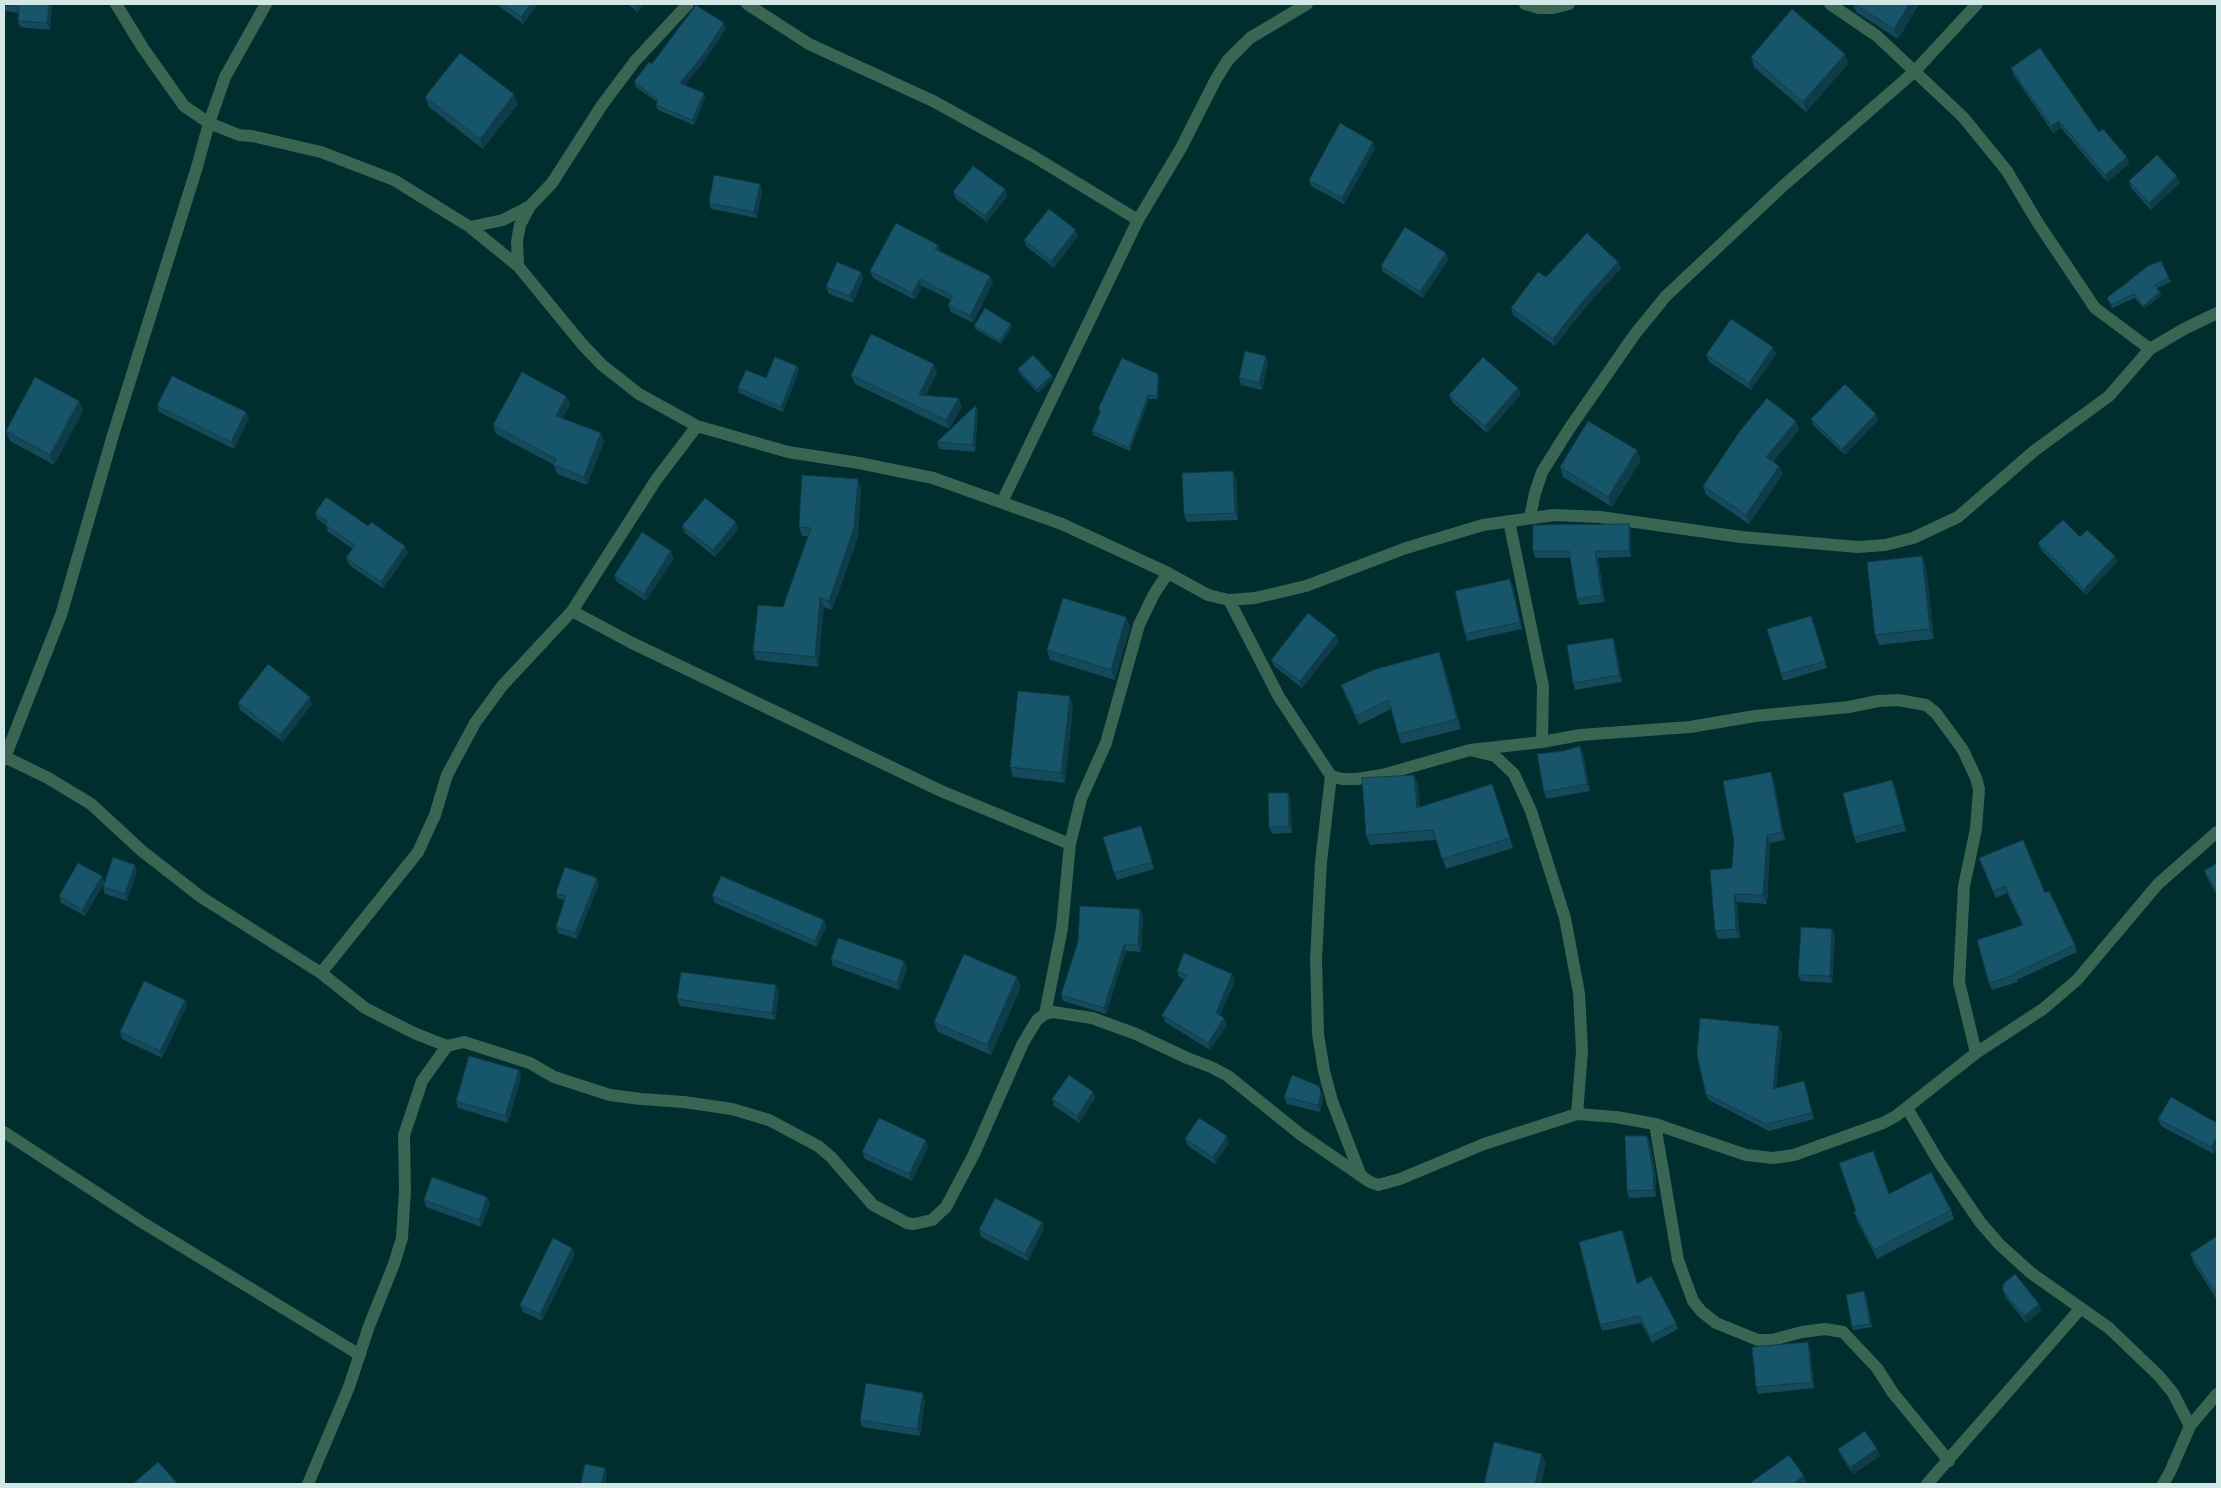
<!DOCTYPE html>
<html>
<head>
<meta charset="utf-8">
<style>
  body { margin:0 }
  #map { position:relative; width:2221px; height:1488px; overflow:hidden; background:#002d2d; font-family:Arial,sans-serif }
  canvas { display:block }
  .frame { position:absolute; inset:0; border:5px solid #d2e8e7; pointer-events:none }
</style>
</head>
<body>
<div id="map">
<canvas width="2221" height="1488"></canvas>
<div class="frame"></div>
</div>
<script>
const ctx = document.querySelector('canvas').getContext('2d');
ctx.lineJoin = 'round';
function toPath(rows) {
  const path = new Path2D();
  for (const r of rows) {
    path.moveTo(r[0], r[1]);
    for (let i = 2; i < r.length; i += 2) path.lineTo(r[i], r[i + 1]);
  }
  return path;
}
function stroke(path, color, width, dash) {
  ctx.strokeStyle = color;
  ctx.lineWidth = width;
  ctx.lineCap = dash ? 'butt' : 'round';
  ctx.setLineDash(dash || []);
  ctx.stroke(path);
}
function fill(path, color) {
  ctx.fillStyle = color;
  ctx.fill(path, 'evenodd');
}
stroke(toPath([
  [116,4,143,48,184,106,209,123,239,135,252,136,321,152,394,180,470,227,518,266,582,344,602,365,639,394,697,426,788,452,859,463,933,478,1062,524,1168,573,1208,595,1229,600,1255,598,1306,586,1406,548,1483,525,1554,515,1600,517,1741,537,1858,547,1885,545,1913,538,1958,517,2034,451,2109,396,2150,349,2184,329,2217,313],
  [747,4,809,44,933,101,1033,156,1138,220],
  [1525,4,1539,8,1553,8,1569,4],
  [1830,4,1877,36,1963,117,2007,171,2038,223,2095,308,2150,349],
  [470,227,503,220,530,206,552,183,602,105,635,61,688,4],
  [518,266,517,241,520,225,530,206],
  [1002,502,1138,220,1181,148,1216,79,1228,60,1250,38,1307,4],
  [1530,517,1535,493,1542,472,1569,429,1635,334,1666,296,1783,186,1914,72,1977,4],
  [1509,521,1543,686,1542,742],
  [1229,600,1279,697,1331,776,1342,779,1357,779,1382,775,1470,750,1495,756,1514,774,1531,811,1565,918,1579,993,1582,1051,1577,1114],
  [572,611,632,643,941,791,1070,844],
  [1470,750,1542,742,1580,735,1690,727,1755,716,1849,707,1878,701,1898,700,1926,705,1936,713,1963,750,1976,778,1979,789,1976,829,1964,886,1959,982,1976,1053],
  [5,757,48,778,91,804,142,851,201,897,321,973,365,1008,414,1033,447,1046,464,1042,530,1063,554,1077,610,1095,641,1099,684,1102,732,1109,769,1120,818,1146,831,1157,873,1205,907,1223,914,1224,932,1220,946,1207,974,1154,1023,1043,1037,1020,1045,1014,1053,1012,1092,1018,1136,1034,1187,1058,1211,1067,1228,1076,1300,1134,1370,1182,1378,1185,1400,1179,1484,1144,1577,1114,1616,1117,1655,1124,1746,1155,1773,1158,1794,1155,1883,1123,1896,1116,1976,1053,2043,1009,2077,980,2158,884,2217,832],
  [4,760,61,615,113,435,197,167,209,123,225,77,266,4],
  [1331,776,1321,862,1316,959,1318,1034,1324,1071,1332,1101,1361,1176],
  [321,973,418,852,435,815,447,775,475,723,502,686,572,611,656,480,697,426],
  [1045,1014,1062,928,1070,844,1081,799,1106,743,1139,625,1154,594,1168,573],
  [1907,1108,1939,1162,1980,1222,2000,1245,2031,1273,2109,1328,2159,1376,2173,1393,2190,1426],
  [1655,1124,1678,1260,1693,1301,1701,1311,1716,1323,1758,1340,1772,1340,1802,1332,1825,1329,1843,1332,1877,1368,1893,1393,1949,1461],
  [4,1132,140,1221,360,1355],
  [308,1484,349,1387,369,1326,394,1264,402,1238,405,1191,404,1135,422,1081,447,1046],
  [1927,1484,2081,1308],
  [2163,1484,2170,1472,2190,1426,2217,1394]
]), '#3a6552', 12);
fill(toPath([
  [4,4,52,4,50,30,20,27,18,21,18,13,4,11],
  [496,4,538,4,523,24],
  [628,4,645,4,637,12],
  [1853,4,1919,4,1898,39,1856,12],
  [724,23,726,28,705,60,684,85,704,93,705,98,694,125,658,110,656,105,657,102,636,87,634,82,652,64],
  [1845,54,1848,64,1806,112,1754,67,1751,57],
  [2011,68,2099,132,2127,157,2129,164,2107,182,2061,128,2053,133,2013,74],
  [425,97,518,104,483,149,429,107],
  [1373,142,1375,149,1344,204,1311,186,1309,180],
  [2129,181,2180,183,2151,210,2131,188],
  [1005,189,1007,196,987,222,956,199,953,192],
  [762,191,757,218,711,209,709,203],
  [1078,236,1054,268,1027,247,1024,240],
  [938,245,940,251,990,276,993,283,973,323,951,312,948,305,951,300,922,286,915,300,873,278,870,271],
  [1446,253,1448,260,1423,298,1383,272,1381,266],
  [2161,261,2171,282,2157,288,2160,292,2161,296,2144,309,2135,298,2112,308,2107,298],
  [1618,262,1621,268,1584,309,1555,346,1513,315,1511,308,1546,277],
  [861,272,863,278,853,303,829,294,826,287],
  [974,326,1012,327,1001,344,975,329],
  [1773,347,1776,354,1751,390,1709,362,1706,355],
  [1266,356,1268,363,1262,390,1241,385,1239,378],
  [797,366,799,371,783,412,739,393,738,388],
  [1018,369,1052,375,1053,378,1038,393,1019,373],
  [937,373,926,395,962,407,949,429,855,384,851,375],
  [1159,377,1158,399,1149,399,1130,451,1093,435,1092,431,1100,412,1098,409],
  [1518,388,1521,394,1487,433,1452,402,1449,395],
  [566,396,570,405,562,418,601,433,604,442,587,485,557,474,554,465,496,434,493,425],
  [79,401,83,411,54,465,10,441,6,431],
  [157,406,249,419,234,449,159,412],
  [978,411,975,452,939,449,937,442],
  [1811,419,1878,420,1845,455,1814,426],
  [1796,421,1799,430,1773,461,1783,474,1749,524,1706,495,1703,486],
  [1641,460,1612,507,1563,477,1560,467],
  [1233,471,1236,478,1238,520,1187,522,1184,515],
  [861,488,858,537,832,610,824,607,818,667,756,660,753,651,783,607,808,536,802,536,799,527],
  [315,513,368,526,408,553,383,588,349,565,346,558,353,549,328,532,326,525,318,520],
  [1629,524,1631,531,1631,557,1598,558,1605,602,1579,605,1577,599,1570,558,1535,558,1533,551],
  [682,526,738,529,715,557,685,533],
  [2080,537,2115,556,2117,562,2086,595,2041,550,2038,543],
  [674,558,646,601,617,582,614,576],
  [1926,566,1934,639,1879,645,1875,635],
  [1513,586,1522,629,1467,641,1465,634],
  [1814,623,1827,668,1783,681,1781,674],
  [1130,627,1115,680,1050,660,1047,650],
  [1336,635,1339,641,1302,688,1274,666,1271,660],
  [1615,644,1622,682,1575,690,1573,683],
  [1443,662,1461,729,1401,744,1398,734,1391,709,1359,725,1345,695,1341,685],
  [238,703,312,704,283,742,240,710],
  [1073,706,1065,783,1013,777,1010,767],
  [1583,753,1590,791,1546,799,1544,792],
  [1771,772,1774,781,1785,840,1770,843,1767,904,1737,902,1740,938,1718,939,1715,931,1732,868],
  [1414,775,1418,785,1420,807,1492,784,1513,848,1446,869,1436,840,1370,845,1366,835],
  [1895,787,1906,831,1856,843,1854,837],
  [1288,793,1290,800,1292,833,1272,834,1269,827],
  [1141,826,1154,869,1117,880,1114,873],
  [1979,858,2045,893,2075,945,2077,952,2017,980,2018,982,1992,990,1989,983,2023,926,2007,893,1996,898],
  [2217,863,2217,895,2207,878,2204,871],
  [137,871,127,901,105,894,103,887],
  [102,876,104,883,85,916,61,903,59,896],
  [599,884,577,939,558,933,556,927,565,901,558,898,556,893],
  [712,896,824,920,826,927,817,947,715,903],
  [1143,916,1141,952,1126,951,1106,1014,1063,1001,1061,995],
  [1832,929,1835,936,1832,983,1801,981,1798,975],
  [831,959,904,961,907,968,899,990,833,966],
  [1177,971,1232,974,1235,981,1220,1015,1224,1018,1227,1025,1210,1050,1165,1022,1162,1015,1184,980,1179,977],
  [1017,977,1021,987,991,1055,938,1032,934,1022],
  [779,992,775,1020,680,1006,677,999],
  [185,1000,187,1006,162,1058,122,1039,120,1032],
  [1782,1033,1776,1088,1806,1088,1814,1119,1769,1131,1709,1100,1706,1094],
  [519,1070,521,1077,508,1123,458,1108,456,1101],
  [1093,1092,1095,1098,1079,1123,1054,1106,1052,1099],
  [1322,1093,1323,1100,1320,1112,1287,1104,1284,1097],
  [2158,1119,2217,1123,2214,1154,2161,1126],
  [1647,1136,1650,1142,1656,1178,1656,1197,1629,1198,1627,1191],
  [1185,1139,1229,1143,1215,1164,1188,1146],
  [926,1140,928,1147,912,1181,865,1159,862,1152],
  [1889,1194,1951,1210,1954,1219,1877,1259,1857,1221,1854,1212],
  [487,1197,490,1204,481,1227,426,1207,424,1200],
  [1042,1222,1044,1229,1028,1261,981,1237,979,1230],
  [1622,1230,1637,1284,1676,1323,1678,1329,1652,1343,1641,1323,1602,1331,1600,1325],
  [2217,1236,2217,1300,2194,1264,2190,1254],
  [572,1248,575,1255,542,1321,523,1312,520,1305],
  [2003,1291,2039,1304,2041,1311,2026,1323,2006,1298],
  [1866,1295,1872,1327,1853,1330,1852,1327],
  [1808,1342,1810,1348,1814,1388,1758,1394,1756,1387],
  [925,1400,920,1436,862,1427,860,1420],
  [1838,1449,1877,1449,1880,1456,1853,1474,1841,1456]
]), '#144a5b');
fill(toPath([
  [49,4,52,4,50,30,47,23],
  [531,4,538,4,523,24,521,17],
  [636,4,645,4,637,12,635,5],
  [1909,4,1919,4,1898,39,1894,29],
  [724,23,726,28,705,60,682,88,680,83],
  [1845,54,1848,64,1806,112,1803,102],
  [704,93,705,98,694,125,692,120],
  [514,94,518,104,483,149,480,139],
  [2059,121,2061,128,2053,133,2051,126],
  [1373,142,1375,149,1344,204,1342,198],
  [2127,157,2129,164,2107,182,2105,175],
  [2177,176,2180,183,2151,210,2149,203],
  [760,184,762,191,757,218,754,212],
  [1005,189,1007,196,987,222,985,216],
  [1076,230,1078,236,1054,268,1051,261],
  [938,245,940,252,935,249],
  [1446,253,1448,260,1423,298,1420,292],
  [1618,262,1621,268,1584,309,1555,346,1553,339,1582,302],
  [861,272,863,278,853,303,850,296],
  [990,276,993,283,973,323,970,316],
  [920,279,922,286,915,300,912,293],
  [2160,292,2161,296,2144,309,2143,306],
  [1011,324,1012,327,1001,344,1000,341],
  [1773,347,1776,354,1751,390,1749,383],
  [1266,356,1268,363,1262,390,1259,383],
  [934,364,937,373,922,404,919,395],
  [797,366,799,371,783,412,781,407],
  [1158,374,1159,377,1158,399,1157,396],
  [1052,375,1053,378,1038,393,1037,389],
  [1518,388,1521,394,1487,433,1485,426],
  [1148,395,1149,399,1130,451,1129,448],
  [566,396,570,405,559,425,556,416],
  [959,398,962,407,949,429,946,420],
  [79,401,83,411,54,465,50,455],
  [976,405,978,411,975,452,973,445],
  [246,412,249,419,234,449,231,442],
  [1876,414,1878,420,1845,455,1842,449],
  [1796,421,1799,430,1770,466,1766,457],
  [601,433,604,442,587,485,584,477],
  [1637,450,1641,460,1612,507,1608,497],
  [1779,466,1783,474,1749,524,1746,515],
  [1233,471,1236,478,1238,520,1235,513],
  [858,479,861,488,858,537,832,610,829,601],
  [736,522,738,529,715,557,713,550],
  [1629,524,1631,531,1631,557,1629,551],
  [405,546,408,553,383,588,381,582],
  [671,551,674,558,646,601,644,594],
  [1595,551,1598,558,1605,602,1602,595],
  [1922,556,1926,566,1934,639,1930,629],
  [2115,556,2117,562,2086,595,2084,589],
  [1510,579,1513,586,1522,629,1520,622],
  [820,598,824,607,818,667,815,657],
  [1126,617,1130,627,1115,680,1111,670],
  [1336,635,1339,641,1302,688,1300,681],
  [1613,638,1615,644,1622,682,1619,675],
  [1439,652,1443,662,1461,729,1457,719],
  [1070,696,1073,706,1065,783,1061,773],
  [310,697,312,704,283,742,280,735],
  [1580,746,1583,753,1590,791,1587,784],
  [1771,772,1774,781,1785,840,1782,832],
  [1414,775,1418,785,1421,818,1417,808],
  [1892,780,1895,787,1906,831,1904,824],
  [1288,793,1290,800,1292,833,1289,827],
  [1767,835,1770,843,1767,904,1763,895],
  [135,865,137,871,127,901,125,894],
  [102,876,104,883,85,916,82,910],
  [597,878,599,884,577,939,575,933],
  [1734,894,1737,902,1740,938,1736,929],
  [1140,909,1143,916,1141,952,1138,945],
  [824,920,826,927,817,947,815,941],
  [1832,929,1835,936,1832,983,1830,976],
  [1124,945,1126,951,1106,1014,1104,1008],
  [904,961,907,968,899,990,897,983],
  [1232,974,1235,981,1218,1019,1216,1013],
  [1017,977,1021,987,991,1055,987,1045],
  [776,985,779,992,775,1020,772,1013],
  [185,1000,187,1006,162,1058,160,1051],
  [1224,1018,1227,1025,1210,1050,1208,1043],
  [1779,1026,1782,1033,1775,1096,1773,1089],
  [519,1070,521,1077,508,1123,505,1116],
  [1319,1086,1323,1100,1320,1112,1318,1105],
  [1093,1092,1095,1098,1079,1123,1077,1116],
  [1227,1136,1229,1143,1215,1164,1213,1157],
  [1647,1136,1650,1142,1656,1178,1656,1197,1654,1190],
  [2217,1137,2217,1148,2214,1154,2211,1147],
  [926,1140,928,1147,912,1181,909,1174],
  [487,1197,490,1204,481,1227,479,1220],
  [1042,1222,1044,1229,1028,1261,1025,1254],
  [572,1248,575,1255,542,1321,540,1314],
  [2039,1304,2041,1311,2026,1323,2024,1316],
  [1808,1342,1810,1348,1814,1388,1812,1382],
  [923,1393,925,1400,920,1436,917,1429],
  [1877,1449,1880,1456,1853,1474,1850,1467],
  [1542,1454,1546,1464,1541,1484,1535,1484],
  [605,1468,607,1475,605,1484,601,1484],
  [1804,1476,1807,1484,1796,1484,1795,1482]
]), '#103c4a');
const building = toPath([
  [4,4,49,4,47,23,18,21,19,7,4,5,4,4],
  [503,4,531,4,521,17,503,4],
  [1855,4,1909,4,1894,29,1855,4],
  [696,5,724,23,703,55,680,83,704,93,692,120,656,105,658,100,634,82,649,62,652,64,696,5],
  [1792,9,1845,54,1803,102,1751,57,1792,9],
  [2040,48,2099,132,2103,129,2127,157,2105,175,2059,121,2051,126,2011,68,2040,48],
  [460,53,514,94,480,139,425,97,460,53],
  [1340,123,1373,142,1342,198,1309,180,1340,123],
  [2157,155,2177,176,2149,203,2129,181,2157,155],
  [973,166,1005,189,985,216,953,192,973,166],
  [714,175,760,184,754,212,709,203,714,175],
  [1049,209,1076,230,1051,261,1024,240,1049,209],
  [896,223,938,245,935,249,990,276,970,316,948,305,953,296,920,279,912,293,870,271,896,223],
  [1405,227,1446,253,1420,292,1381,266,1405,227],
  [1587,233,1618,262,1582,302,1553,339,1511,308,1538,272,1546,277,1587,233],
  [2161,261,2169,278,2154,285,2160,292,2143,306,2134,294,2111,305,2107,298,2148,266,2161,261],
  [837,262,861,272,850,296,826,287,837,262],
  [985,308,1011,324,1000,341,974,326,985,308],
  [1731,319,1773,347,1749,383,1706,355,1731,319],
  [871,334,934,364,919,395,959,398,946,420,851,375,871,334],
  [1245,351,1266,356,1259,383,1239,378,1245,351],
  [1033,355,1052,375,1037,389,1018,369,1033,355],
  [775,357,797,366,781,407,738,388,746,370,766,378,775,357],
  [1483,357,1518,388,1485,426,1449,395,1483,357],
  [1122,358,1158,374,1157,396,1148,395,1129,448,1092,431,1101,410,1098,409,1122,358],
  [522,372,566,396,556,416,601,433,584,477,553,465,556,459,493,425,522,372],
  [172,376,246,412,231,442,157,406,172,376],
  [35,377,79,401,50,455,6,431,35,377],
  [1845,384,1876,414,1842,449,1811,419,1845,384],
  [1767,398,1796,421,1766,457,1779,466,1746,515,1703,486,1740,431,1767,398],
  [976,405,973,445,937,442,976,405],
  [1588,421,1637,450,1608,497,1560,467,1588,421],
  [1233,471,1235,513,1184,515,1182,473,1233,471],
  [802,475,858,479,854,528,829,601,820,598,815,657,753,651,758,605,783,607,811,528,799,527,802,475],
  [326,497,368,526,371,522,405,546,381,582,346,558,355,545,325,525,328,522,315,513,326,497],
  [705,498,736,522,713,550,682,526,705,498],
  [2063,520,2080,537,2087,530,2115,556,2084,589,2038,543,2063,520],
  [1629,524,1629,551,1595,551,1602,595,1577,599,1569,551,1533,551,1533,525,1629,524],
  [642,532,671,551,644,594,614,576,642,532],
  [1922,556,1930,629,1875,635,1867,562,1922,556],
  [1510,579,1520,622,1465,634,1455,591,1510,579],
  [1063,598,1126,617,1111,670,1047,650,1063,598],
  [1308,613,1336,635,1300,681,1271,660,1308,613],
  [1811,616,1825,661,1781,674,1767,629,1811,616],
  [1613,638,1619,675,1573,683,1567,645,1613,638],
  [1439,652,1457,719,1398,734,1389,700,1356,716,1341,685,1376,669,1439,652],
  [268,664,310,697,280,735,238,703,268,664],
  [1018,691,1070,696,1061,773,1010,767,1018,691],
  [1580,746,1587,784,1544,792,1537,754,1563,751,1580,746],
  [1771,772,1782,832,1767,835,1763,895,1734,894,1736,929,1715,931,1710,870,1732,868,1734,841,1723,781,1771,772],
  [1414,775,1417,808,1492,784,1510,838,1442,859,1433,830,1366,835,1362,778,1414,775],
  [1892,780,1904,824,1854,837,1843,793,1892,780],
  [1268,793,1288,793,1289,827,1269,827,1268,793],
  [1141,826,1152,862,1114,873,1103,837,1141,826],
  [2023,840,2045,893,2049,891,2075,945,2015,973,2015,975,1989,983,1977,940,2023,925,2005,886,1993,891,1979,858,2023,840],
  [113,857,135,865,125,894,103,887,113,857],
  [78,863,102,876,82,910,59,896,78,863],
  [2217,863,2217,892,2204,871,2217,863],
  [565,867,597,878,575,933,556,927,566,896,556,893,565,867],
  [721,876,824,920,815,941,712,896,721,876],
  [1080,906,1140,909,1138,945,1124,945,1104,1008,1061,995,1078,942,1080,906],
  [1801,927,1832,929,1830,976,1798,975,1801,927],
  [838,938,904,961,897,983,831,959,838,938],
  [1184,953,1232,974,1216,1013,1224,1018,1208,1043,1162,1015,1187,975,1177,971,1184,953],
  [964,954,1017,977,987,1045,934,1022,964,954],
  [681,972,776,985,772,1013,677,999,681,972],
  [144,981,185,1000,160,1051,120,1032,144,981],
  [1700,1018,1779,1026,1773,1089,1804,1081,1812,1113,1766,1124,1706,1094,1697,1055,1700,1018],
  [469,1056,519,1070,505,1116,456,1101,469,1056],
  [1069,1075,1093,1092,1077,1116,1052,1099,1069,1075],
  [1292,1075,1319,1086,1321,1093,1318,1105,1284,1097,1292,1075],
  [2171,1097,2217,1123,2217,1137,2211,1147,2158,1119,2171,1097],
  [879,1118,926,1140,909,1174,862,1152,879,1118],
  [1199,1118,1227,1136,1213,1157,1185,1139,1199,1118],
  [1625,1136,1647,1136,1653,1171,1654,1190,1627,1191,1625,1136],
  [1873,1151,1889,1194,1931,1172,1951,1210,1874,1250,1854,1212,1856,1211,1839,1163,1873,1151],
  [432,1177,487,1197,479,1220,424,1200,432,1177],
  [995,1198,1042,1222,1025,1254,979,1230,995,1198],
  [1622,1230,1637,1284,1651,1276,1676,1323,1650,1337,1639,1316,1600,1325,1579,1242,1622,1230],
  [2217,1236,2217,1295,2190,1254,2217,1236],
  [553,1238,572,1248,540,1314,520,1305,553,1238],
  [2015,1274,2039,1304,2024,1316,2003,1291,2003,1284,2015,1274],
  [1864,1291,1870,1324,1852,1327,1846,1295,1864,1291],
  [1808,1342,1812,1382,1756,1387,1752,1347,1808,1342],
  [866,1383,923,1393,917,1429,860,1420,866,1383],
  [1865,1431,1877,1449,1850,1467,1838,1449,1865,1431],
  [1494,1442,1542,1454,1535,1484,1484,1484,1494,1442],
  [1789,1455,1804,1476,1795,1482,1798,1484,1749,1484,1789,1455],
  [158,1462,178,1484,133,1484,158,1462],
  [585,1464,605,1468,601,1484,581,1484,585,1464]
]);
fill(building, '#17566a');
stroke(building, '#103c4a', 1);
</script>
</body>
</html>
